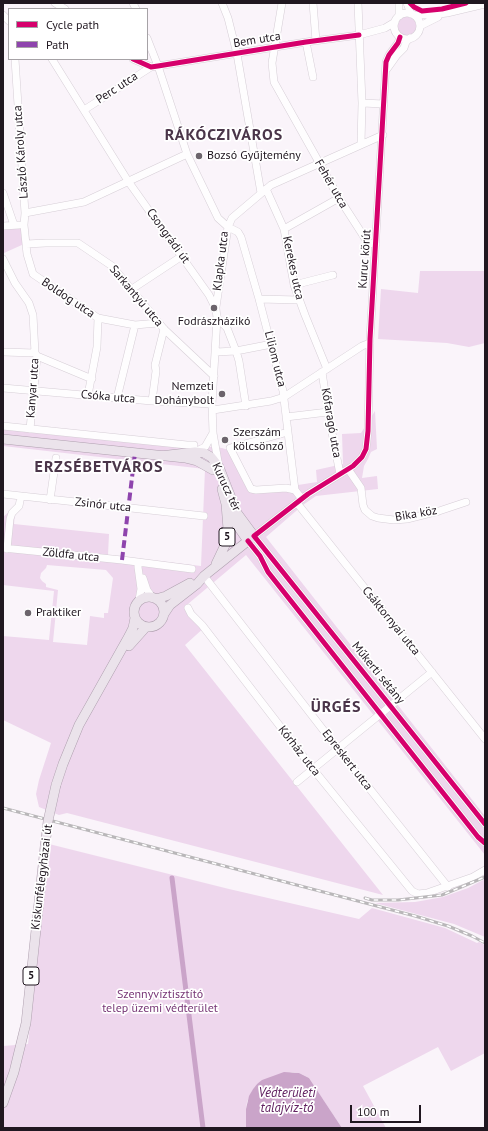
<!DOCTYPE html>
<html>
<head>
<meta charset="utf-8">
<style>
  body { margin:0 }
  #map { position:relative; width:488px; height:1131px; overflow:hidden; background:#faf4fa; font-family:"PT Sans",sans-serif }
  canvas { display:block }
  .frame { position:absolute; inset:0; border:4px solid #201720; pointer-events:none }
  .legend { position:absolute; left:8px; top:8px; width:140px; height:52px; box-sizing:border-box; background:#fff; border:1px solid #a6a2a6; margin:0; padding:5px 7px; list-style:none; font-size:12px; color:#201720 }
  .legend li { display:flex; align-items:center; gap:8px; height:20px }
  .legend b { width:20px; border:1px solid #a6a2a6 }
  .scale { position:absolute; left:350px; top:1105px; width:71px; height:18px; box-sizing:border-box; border:2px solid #201720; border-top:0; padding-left:5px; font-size:12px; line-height:14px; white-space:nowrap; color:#201720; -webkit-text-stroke:3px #fff; paint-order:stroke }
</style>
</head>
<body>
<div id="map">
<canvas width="488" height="1131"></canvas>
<div class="frame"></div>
<ul class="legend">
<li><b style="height:5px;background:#d6006c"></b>Cycle path</li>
<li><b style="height:5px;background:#8e44ad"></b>Path</li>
</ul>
<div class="scale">100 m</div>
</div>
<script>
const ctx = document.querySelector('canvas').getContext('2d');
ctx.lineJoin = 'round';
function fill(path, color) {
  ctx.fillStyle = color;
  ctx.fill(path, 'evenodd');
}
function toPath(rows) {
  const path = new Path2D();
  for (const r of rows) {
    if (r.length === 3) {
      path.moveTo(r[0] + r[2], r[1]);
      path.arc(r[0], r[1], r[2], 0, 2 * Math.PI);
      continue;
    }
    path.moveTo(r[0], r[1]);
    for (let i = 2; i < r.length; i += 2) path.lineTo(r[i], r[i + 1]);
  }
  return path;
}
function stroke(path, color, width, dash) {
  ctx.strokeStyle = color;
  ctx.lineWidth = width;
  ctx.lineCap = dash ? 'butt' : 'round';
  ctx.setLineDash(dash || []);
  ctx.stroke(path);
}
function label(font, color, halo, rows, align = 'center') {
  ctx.font = font + ' "PT Sans",sans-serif';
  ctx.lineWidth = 3.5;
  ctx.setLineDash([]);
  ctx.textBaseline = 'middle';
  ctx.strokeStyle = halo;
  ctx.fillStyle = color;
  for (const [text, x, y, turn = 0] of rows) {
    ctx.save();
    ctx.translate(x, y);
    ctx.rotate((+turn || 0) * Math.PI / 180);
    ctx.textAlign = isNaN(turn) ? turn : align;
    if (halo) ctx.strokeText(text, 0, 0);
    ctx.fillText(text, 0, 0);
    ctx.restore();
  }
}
fill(toPath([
  [407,26,11],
  [22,227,24,244,4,253,3,228],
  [420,271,485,271,485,343,469,347,447,343,378,339,381,289,418,293],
  [375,411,377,449,371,452,368,459,364,466,362,478,377,476,378,489,316,496,303,505,266,537,485,816,485,855,246,555,188,604,206,626,185,645,383,895,67,813,59,815,39,807,36,794,39,780,51,743,3,720,3,636,49,640,54,591,3,585,3,517,10,511,15,513,14,524,109,534,108,555,201,566,205,469,3,446,3,425,222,448,228,450,252,488,298,485,317,482,316,470,343,464,342,434,361,433],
  [47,565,106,570,113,578,108,613,104,613,104,618,90,616,87,645,53,642,58,590,46,587,46,584,42,581,40,578,41,573,46,568],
  [49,844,229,889,359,919,372,908,445,928,477,943,479,942,485,945,485,1053,451,1071,438,1047,363,1086,386,1128,342,1128,309,1078,299,1073,292,1072,257,1084,253,1089,247,1102,246,1109,246,1128,3,1128,3,1046,28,1044],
  [485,879,485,937,454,924,375,903,415,902,443,897,468,888]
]), '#eed7ed');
fill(toPath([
  [284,1072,299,1073,309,1078,342,1128,246,1128,246,1109,249,1096,253,1089,257,1084,262,1080]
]), '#caa4c9');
stroke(toPath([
  [172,878,203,1128]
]), '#caa4c9', 5);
const minor = toPath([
  [55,3,65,9],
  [133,3,136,9],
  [222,3,228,18,237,54,261,193],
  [282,3,272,63,274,82,339,198,368,243,376,244],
  [313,3,316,41],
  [358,3,362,103,361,144],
  [407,3,411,14],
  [407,26,13],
  [3,15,9,21],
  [415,15,431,15,447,13,485,4],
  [399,16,399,3],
  [420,26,438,17],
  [400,37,398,43,389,55,386,62,370,339,368,431,366,449,362,457,353,466,308,494,254,536,485,824],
  [147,38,158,66,187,154,218,218,228,227,238,232,241,237,259,299,283,391,295,490,302,499],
  [306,42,313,77],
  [15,59,25,213,24,225,27,254,33,274,98,318,135,325,158,323],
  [52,59,128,181,209,295,216,309,217,318,212,404,213,433,219,467],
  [133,59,151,67,158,66,306,42,359,35,385,28,395,22],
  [387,69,397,55,404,48,406,42,410,38],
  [362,103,384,104],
  [84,110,151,67],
  [266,189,284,229,294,285,305,315,327,369],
  [3,193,14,225],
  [25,213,84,202,187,154],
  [3,226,19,225],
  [284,229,339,198],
  [26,244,46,243,78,243,112,266,164,329,214,376],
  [3,259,15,283,29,303,33,315,35,353,37,356,30,429],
  [294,285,333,275],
  [132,289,182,256],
  [259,299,299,300],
  [216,307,228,227,232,218,271,185,383,135],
  [217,318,227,328,236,351,239,361,246,406],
  [3,352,35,353],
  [216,352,236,351,272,344],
  [37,356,92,379],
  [322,372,328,412,340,474],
  [3,388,152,401,212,404],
  [88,395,97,347,98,318],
  [117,398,135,325],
  [152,401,156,371,155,365,164,329],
  [213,410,271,401,284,397,362,346,370,343],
  [286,417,328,412],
  [3,426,187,445,194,445],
  [288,432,230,448,251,489,256,490,286,488,295,490],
  [195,452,205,447,213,433],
  [348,469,361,488,363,505,365,510,372,516,378,518,394,520,407,519,439,511,466,502],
  [3,494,204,516],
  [50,500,56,458],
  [297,503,485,739],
  [248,541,260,556,268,572,478,837,485,843],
  [3,548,122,560,192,569],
  [7,549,10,519,12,513,19,506,21,496],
  [138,562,138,567,141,589,139,600],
  [204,576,338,749,448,887],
  [143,578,147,590,152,597],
  [188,608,191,614,202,625,313,769,412,891,418,894,427,893,473,877,485,870],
  [297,782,432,672]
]);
const major = toPath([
  [3,439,185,458,197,461,213,470],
  [160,456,195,452,204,453,211,457,219,467,237,513,254,536,204,576,197,584,170,605,164,614],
  [229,513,232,518,248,541],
  [216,564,226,543,228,529,226,504,222,489],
  [149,612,15],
  [156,599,166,596,190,583],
  [129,646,146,627],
  [56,785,63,764,79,725,129,636,133,628,135,618],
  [3,1103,14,1072,26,1023,45,846]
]);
stroke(minor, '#d6ced6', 8);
stroke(major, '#afa0af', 10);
stroke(minor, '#fefdfe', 7);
stroke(major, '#ebe3eb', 9);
const rail = toPath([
  [3,808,415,916,448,926,472,936,485,943],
  [365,898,372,900,398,900,442,895,485,877]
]);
stroke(rail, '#b9b7b9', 3);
stroke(rail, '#fff', 1.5, [4.5]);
const majorBridge = toPath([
  [45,846,48,821,56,785]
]);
stroke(majorBridge, '#afa0af', 10, []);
stroke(majorBridge, '#ebe3eb', 9);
stroke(toPath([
  [122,560,135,453]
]), '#8e44ad', 4, [8, 4]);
stroke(toPath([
  [410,3,414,7,422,11,442,9,466,3],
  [400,37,398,43,389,55,386,62,370,339,368,431,366,449,362,457,353,466,308,494,254,536,485,824],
  [133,59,151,67,158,66,306,42,359,35],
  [248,541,260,556,268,572,478,837,485,843]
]), '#d6006c', 5);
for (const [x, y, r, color] of [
  [199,156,4,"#6c646c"],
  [214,308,4,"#6c646c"],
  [222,394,4,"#6c646c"],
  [225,440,4,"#6c646c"],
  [28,613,4,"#6c646c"]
]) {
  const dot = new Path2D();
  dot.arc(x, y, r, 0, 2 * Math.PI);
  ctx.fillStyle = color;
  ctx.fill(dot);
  stroke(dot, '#fff', 1.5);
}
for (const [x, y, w] of [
  [227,537,16],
  [31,976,16]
]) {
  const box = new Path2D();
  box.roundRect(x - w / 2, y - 9, w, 18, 3);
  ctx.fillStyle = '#fff';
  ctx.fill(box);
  stroke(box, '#201720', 1);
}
label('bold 11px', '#201720', null, [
  ["5",227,537],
  ["5",31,976]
]);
label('12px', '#201720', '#fff', [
  ["Bem utca",257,40,-9],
  ["Perc utca",117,88,-33],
  ["László Károly utca",21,152,-94],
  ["Fehér utca",331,184,60],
  ["Csongrádi út",168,236,54],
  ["Kuruc körút",365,259,-86],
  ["Klapka utca",221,261,-83],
  ["Kerekes utca",293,268,78],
  ["Sarkantyú utca",136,296,50],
  ["Boldog utca",68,298,34],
  ["Liliom utca",275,359,76],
  ["Kanyar utca",33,388,-86],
  ["Csóka utca",108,397,5],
  ["Kőfaragó utca",331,423,80],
  ["Kurucz tér",226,487,65],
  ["Zsinór utca",103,505,6],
  ["Bika köz",416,514,-10],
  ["Zöldfa utca",71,555,6],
  ["Csáktornyai utca",391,621,51],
  ["Műkerti sétány",378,673,51],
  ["Kórház utca",299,751,52],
  ["Epreskert utca",347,760,52],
  ["Kiskunfélegyházai út",42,877,-83]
]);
label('12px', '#201720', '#fff', [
  ["Bozsó Gyűjtemény",207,156],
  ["Fodrászházikó",214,322,"center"],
  ["Nemzeti",214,387,"right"],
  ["Dohánybolt",214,401,"right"],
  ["Szerszám",233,433],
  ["kölcsönző",233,447],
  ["Praktiker",36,613]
], 'left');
label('12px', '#773676', '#fff', [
  ["Szennyvíztisztító",160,995],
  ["telep üzemi védterület",160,1009]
]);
label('italic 13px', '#612161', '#fff', [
  ["Védterületi",287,1093],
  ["talajvíz-tó",287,1108]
]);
ctx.letterSpacing = '1px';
label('bold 16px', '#4a3549', '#fff', [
  ["RÁKÓCZIVÁROS",224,135],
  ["ERZSÉBETVÁROS",99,467],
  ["ÜRGÉS",336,707]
]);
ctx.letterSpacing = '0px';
</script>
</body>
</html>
